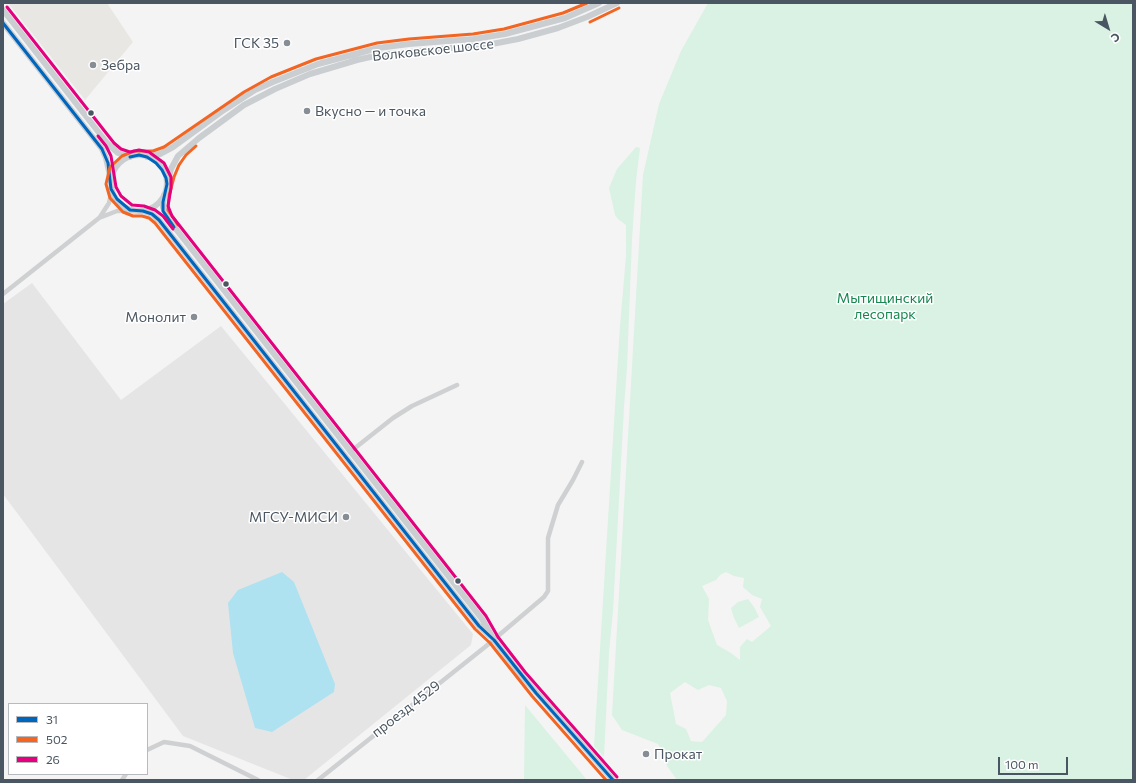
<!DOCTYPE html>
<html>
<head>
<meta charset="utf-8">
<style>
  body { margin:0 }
  #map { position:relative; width:1136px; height:783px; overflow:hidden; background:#f4f4f4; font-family:Commissioner,sans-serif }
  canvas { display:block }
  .frame { position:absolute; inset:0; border:4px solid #4a5661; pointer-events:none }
  .legend { position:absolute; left:8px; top:703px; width:140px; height:72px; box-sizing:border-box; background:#fff; border:1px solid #b7bbc0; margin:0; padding:5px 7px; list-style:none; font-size:12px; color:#4a5661 }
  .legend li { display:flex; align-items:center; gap:8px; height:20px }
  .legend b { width:20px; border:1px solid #b7bbc0 }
  .north { position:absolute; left:1088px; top:8px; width:40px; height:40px; -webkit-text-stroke:3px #fff; paint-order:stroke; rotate:142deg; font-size:11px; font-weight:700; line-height:16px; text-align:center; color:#4a5661 }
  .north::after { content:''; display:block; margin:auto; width:14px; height:18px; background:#4a5661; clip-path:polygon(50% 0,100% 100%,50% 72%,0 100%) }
  .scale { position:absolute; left:998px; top:757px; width:70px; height:18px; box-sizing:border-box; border:2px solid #4a5661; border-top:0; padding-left:5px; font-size:12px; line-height:14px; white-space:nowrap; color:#4a5661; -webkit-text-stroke:3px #fff; paint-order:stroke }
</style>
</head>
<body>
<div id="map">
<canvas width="1136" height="783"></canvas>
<div class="frame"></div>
<ul class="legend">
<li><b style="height:5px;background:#0065bd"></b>31</li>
<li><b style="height:5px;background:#f26522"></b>502</li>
<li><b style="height:5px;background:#e5007d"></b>26</li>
</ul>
<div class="north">С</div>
<div class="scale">100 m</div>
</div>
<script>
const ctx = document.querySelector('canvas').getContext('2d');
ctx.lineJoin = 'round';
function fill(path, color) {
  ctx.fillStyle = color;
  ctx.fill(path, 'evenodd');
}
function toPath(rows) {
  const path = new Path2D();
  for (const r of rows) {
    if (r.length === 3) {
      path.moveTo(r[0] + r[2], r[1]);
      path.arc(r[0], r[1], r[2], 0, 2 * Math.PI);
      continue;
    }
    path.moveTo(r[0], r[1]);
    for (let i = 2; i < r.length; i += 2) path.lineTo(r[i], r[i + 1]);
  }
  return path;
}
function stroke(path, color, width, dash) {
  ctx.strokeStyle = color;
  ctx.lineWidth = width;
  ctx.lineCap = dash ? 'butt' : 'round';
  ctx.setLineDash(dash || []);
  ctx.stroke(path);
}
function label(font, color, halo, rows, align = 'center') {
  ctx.font = font + ' Commissioner,sans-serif';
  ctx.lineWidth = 3;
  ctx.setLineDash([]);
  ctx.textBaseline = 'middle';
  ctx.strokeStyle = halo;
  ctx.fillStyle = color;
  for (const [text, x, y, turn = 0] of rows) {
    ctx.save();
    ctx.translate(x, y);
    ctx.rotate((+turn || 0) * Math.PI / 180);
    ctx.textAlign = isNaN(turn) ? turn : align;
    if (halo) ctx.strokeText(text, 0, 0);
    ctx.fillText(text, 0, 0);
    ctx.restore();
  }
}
fill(toPath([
  [8,3,107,3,133,42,85,100]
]), '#e8e7e3');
fill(toPath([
  [32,283,121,400,221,326,473,634,471,645,304,780,293,780,183,736,3,494,3,304]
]), '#e6e5e6');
fill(toPath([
  [708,3,1133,3,1133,780,677,780,667,766,662,751,658,744,622,730,612,715,643,175,659,104,681,51],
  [726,572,734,576,744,578,743,587,752,595,762,599,760,607,771,626,752,642,747,639,740,647,740,660,731,653,717,645,708,620,709,599,702,586,716,580,720,575],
  [685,682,698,690,709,685,721,688,727,701,726,715,702,742,691,741,686,729,676,724,670,693],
  [636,147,640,148,636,181,632,239,627,367,624,407,613,611,609,652,604,757,594,746,620,326,626,256,626,225,618,219,615,215,609,188,617,169],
  [393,495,453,570,449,568,396,502],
  [748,599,754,607,759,617,739,628,734,618,731,608,738,602],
  [525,705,587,780,524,780]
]), '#d9f2e3');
fill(toPath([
  [282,572,294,582,335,684,334,692,272,732,255,728,233,653,228,603,238,590]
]), '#aee2f0');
stroke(toPath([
  [100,217,109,203,112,190],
  [3,294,99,218,117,211,134,211],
  [350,452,393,418,412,406,457,385],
  [147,750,164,742,190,746,258,780],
  [122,780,126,774],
  [318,780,485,647,544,597,548,591,548,538,558,505,573,480,582,462]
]), '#ced0d2', 4.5);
stroke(toPath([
  [3,10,107,143,118,153,130,157],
  [3,23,102,149,106,158,111,180],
  [139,183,28],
  [147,157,160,154,173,147,221,112,255,90,273,82,318,64,378,48,409,44,474,39,505,34,565,18,599,3],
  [167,184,171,169,178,156,199,138,244,105,275,89,310,74,357,60,379,55,492,44,518,39,558,28,587,17,617,3],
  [164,195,163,207,168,219,482,619,494,640,521,675,613,780],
  [143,211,152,214,159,220,479,626,490,636]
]), '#caced1', 6);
stroke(toPath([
  [3,23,102,149,108,163,111,189,117,199,130,210,143,211,152,214,159,220,479,626,494,640,536,693,613,780],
  [130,157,139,155,147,157,156,163,162,170,166,178,167,184,163,202,163,211,174,227]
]), '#0065bd', 3);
stroke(toPath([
  [587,3,563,13,504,29,473,34,409,39,377,43,316,59,271,77,244,92,164,147,153,151,134,151,122,156,110,167,106,184,110,198,123,212,133,216,142,216,149,218,155,223,475,629,490,643,532,696,606,780],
  [590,22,619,8],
  [178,225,168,210,169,196,174,177,179,165,186,155,196,146]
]), '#f26522', 3);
stroke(toPath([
  [7,7,114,143,121,149,130,152,139,150,149,152,164,163,171,177,171,188,168,206,172,216,486,616,498,637,525,672,617,777],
  [98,136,106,146,111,156,116,187,121,196,132,205,144,206,155,210,163,216,173,229]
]), '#e5007d', 3);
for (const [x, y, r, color] of [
  [287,43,4,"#868d94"],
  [93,65,4,"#868d94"],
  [307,111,4,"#868d94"],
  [91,113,3.5,"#4a5661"],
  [226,284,3.5,"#4a5661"],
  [194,317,4,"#868d94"],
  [346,517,4,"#868d94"],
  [458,581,3.5,"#4a5661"],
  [646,754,4,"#868d94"]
]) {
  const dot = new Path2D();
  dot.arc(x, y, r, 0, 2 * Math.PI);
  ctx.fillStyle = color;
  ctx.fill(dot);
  stroke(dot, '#fff', 1.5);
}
label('14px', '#4a5661', '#fff', [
  ["ГСК 35",279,43],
  ["Зебра",101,65,"left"],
  ["Вкусно — и точка",315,111,"left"],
  ["Монолит",186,317],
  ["МГСУ-МИСИ",338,517],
  ["Прокат",654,754,"left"]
], 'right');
label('14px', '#4a5661', '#fff', [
  ["Волковское шоссе",433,50,-6],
  ["проезд 4529",406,709,-38]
]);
label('14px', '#17864f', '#fff', [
  ["Мытищинский",885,298],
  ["лесопарк",885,314]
]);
</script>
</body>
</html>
